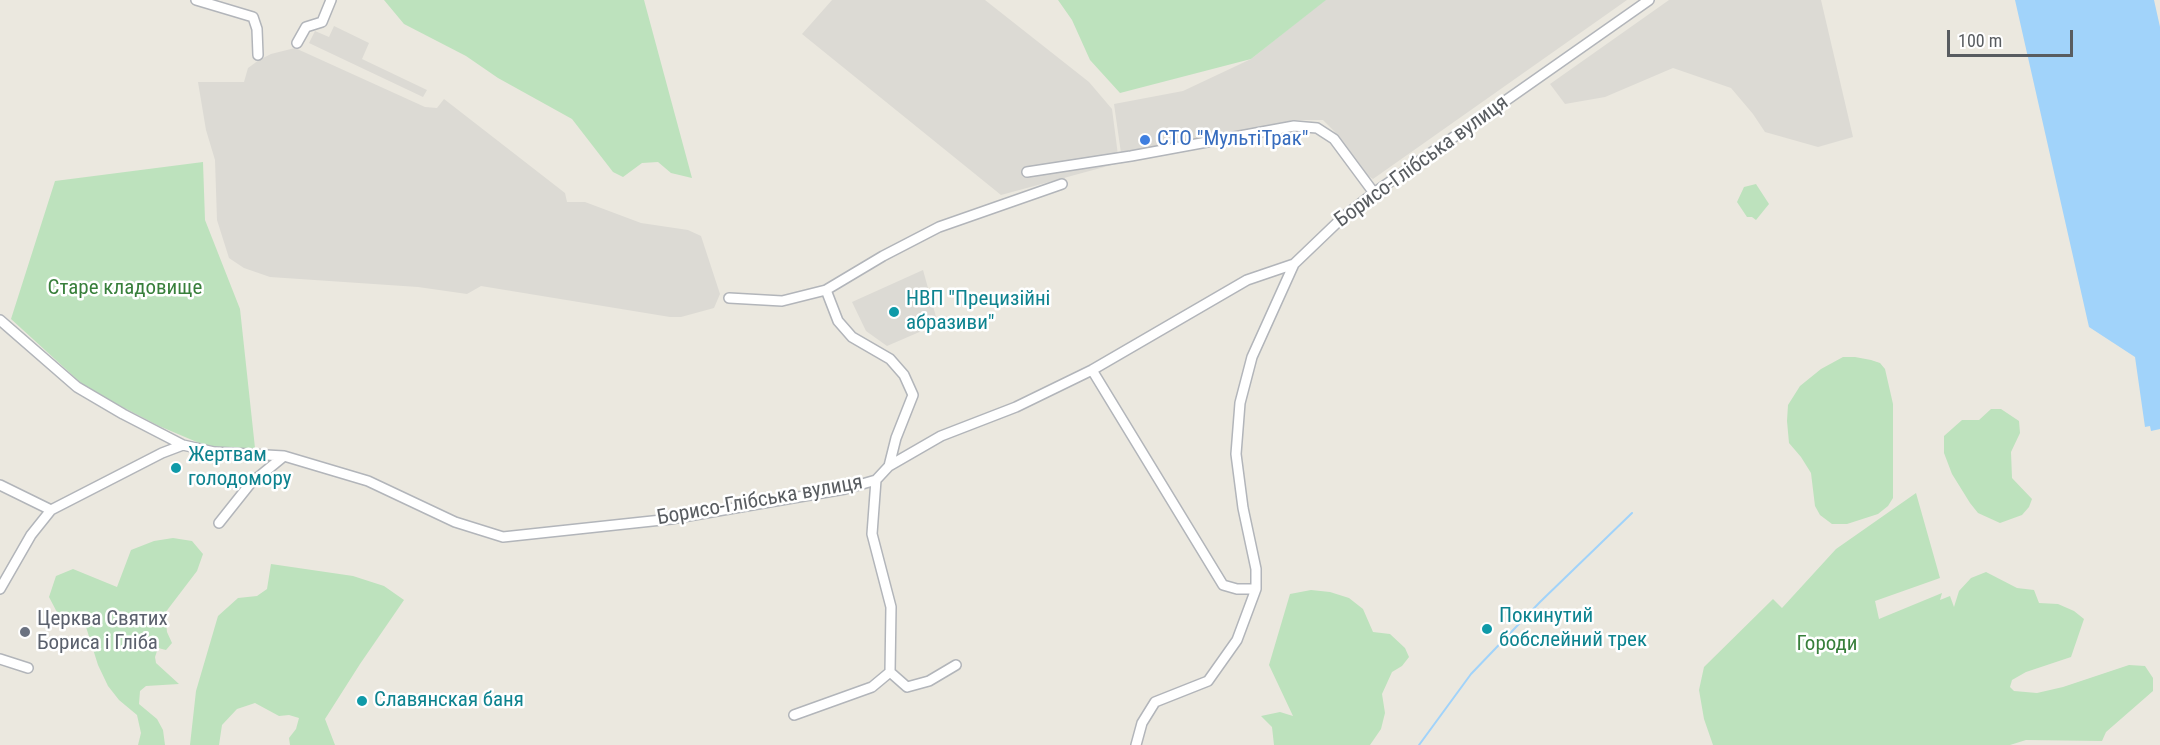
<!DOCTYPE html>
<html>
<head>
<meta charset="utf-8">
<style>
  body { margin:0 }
  #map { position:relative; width:2160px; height:745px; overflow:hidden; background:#ebe8df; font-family:"Roboto Condensed",sans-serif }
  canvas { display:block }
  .scale { position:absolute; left:1947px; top:30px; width:126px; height:27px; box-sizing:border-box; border:3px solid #585c60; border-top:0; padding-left:8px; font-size:18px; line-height:21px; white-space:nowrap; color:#585c60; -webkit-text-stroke:4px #fff; paint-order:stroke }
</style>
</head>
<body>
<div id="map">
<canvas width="2160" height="745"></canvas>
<div class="scale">100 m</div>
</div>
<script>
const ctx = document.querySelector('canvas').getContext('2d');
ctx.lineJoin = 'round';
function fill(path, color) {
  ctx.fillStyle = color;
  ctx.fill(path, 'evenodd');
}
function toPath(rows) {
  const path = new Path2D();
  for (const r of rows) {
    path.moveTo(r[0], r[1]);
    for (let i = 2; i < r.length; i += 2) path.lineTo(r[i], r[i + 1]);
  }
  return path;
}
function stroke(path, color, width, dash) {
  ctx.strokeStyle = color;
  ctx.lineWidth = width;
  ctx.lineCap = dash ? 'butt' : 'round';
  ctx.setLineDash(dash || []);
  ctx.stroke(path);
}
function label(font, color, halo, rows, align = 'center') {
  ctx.font = font + ' "Roboto Condensed",sans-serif';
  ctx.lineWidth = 5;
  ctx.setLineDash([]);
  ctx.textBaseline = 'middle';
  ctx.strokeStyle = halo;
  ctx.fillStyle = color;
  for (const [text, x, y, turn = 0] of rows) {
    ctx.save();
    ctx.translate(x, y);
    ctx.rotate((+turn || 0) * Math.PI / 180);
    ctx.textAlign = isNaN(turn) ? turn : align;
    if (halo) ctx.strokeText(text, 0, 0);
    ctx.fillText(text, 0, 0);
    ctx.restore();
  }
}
fill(toPath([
  [832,0,985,0,1089,82,1112,109,1119,163,1001,195,802,34],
  [1325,0,1627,0,1373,179,1365,174,1334,131,1323,120,1295,120,1171,146,1121,153,1114,104,1183,91,1251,59],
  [1669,0,1821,0,1853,137,1818,147,1765,132,1753,114,1731,88,1673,68,1605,97,1565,104,1550,84],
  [334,26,369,43,362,59,427,90,423,97,309,43,315,31,329,37],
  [295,48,425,107,437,108,444,99,565,193,567,202,585,202,641,223,688,230,701,236,720,294,714,308,681,317,670,317,481,286,467,294,418,287,270,277,244,268,229,258,217,220,215,160,206,130,198,82,244,82,248,68,259,60,271,54],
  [923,270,938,324,887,346,866,331,852,302]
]), '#dcdad4');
fill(toPath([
  [384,0,644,0,692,178,671,173,658,162,642,163,623,177,613,172,572,119,498,78,466,56,404,24],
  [1058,0,1326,0,1251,59,1120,93,1090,60,1072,20],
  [203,162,205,220,240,309,255,448,211,448,159,426,107,399,81,383,11,319,55,181],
  [1756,184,1769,204,1756,220,1752,217,1747,217,1737,202,1744,187],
  [1843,357,1855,357,1871,360,1880,363,1885,369,1893,404,1893,498,1888,506,1878,514,1847,524,1832,524,1820,515,1815,506,1811,473,1801,457,1789,443,1787,421,1788,405,1800,386,1821,369],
  [1991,409,2001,409,2019,421,2020,433,2011,452,2012,478,2032,499,2029,507,2022,515,2000,523,1978,513,1970,503,1952,474,1944,453,1944,436,1962,420,1979,420],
  [1916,493,1940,578,1875,601,1879,619,1942,593,1940,600,1950,596,1954,607,1959,591,1971,578,1986,572,2017,588,2034,590,2039,603,2058,604,2074,611,2084,619,2071,657,2026,672,2012,680,2010,687,2014,691,2037,693,2063,687,2129,665,2145,666,2153,678,2153,691,2106,732,2102,741,2026,740,2010,745,1713,745,1704,719,1699,690,1704,667,1773,599,1782,608,1836,549],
  [173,538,192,541,203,554,197,571,165,613,167,632,172,643,166,650,158,648,155,657,156,663,179,684,146,686,140,691,139,704,157,719,163,730,165,745,138,745,141,733,137,715,119,700,108,686,98,665,86,627,60,618,49,597,56,576,73,569,117,587,131,550,154,541],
  [271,564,353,576,384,586,404,600,360,664,325,719,335,745,290,745,289,738,296,729,299,718,289,715,279,716,255,703,237,709,222,725,219,745,190,745,196,691,218,616,238,598,257,596,267,589],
  [1311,590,1330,592,1349,598,1363,609,1373,632,1390,634,1405,648,1409,657,1402,666,1392,672,1382,694,1385,713,1381,729,1370,745,1274,745,1272,727,1261,716,1280,712,1293,716,1269,665,1290,594]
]), '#bde2bd');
fill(toPath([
  [2015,0,2154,0,2160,27,2160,429,2151,431,2150,426,2145,427,2135,357,2089,327]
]), '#a1d3fa');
stroke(toPath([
  [1419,745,1471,674,1540,602,1632,513]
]), '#a1d3fa', 2);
const street = toPath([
  [196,0,253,17,257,29,258,55],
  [297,43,306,27,322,22,331,0],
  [1027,172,1131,156,1294,126,1317,128,1334,139,1374,193],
  [729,298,782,301,826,290],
  [0,320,77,387,123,414,183,445,214,452,284,456,368,481,455,522,503,537,671,519,845,489,876,480,889,466,941,436,1016,407,1092,370,1247,280,1294,264,1342,218,1374,193,1649,0],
  [1092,370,1223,585,1237,589,1256,589],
  [889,466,896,438,913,395,904,375,890,359,852,337,838,321,826,290,883,256,939,227,1062,184],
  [0,485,51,510],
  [219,523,250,484,284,456],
  [0,589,31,535,51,510,162,453,183,445],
  [0,659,28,668],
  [890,672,907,687,929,681,956,665],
  [794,715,872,687,890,672,891,607,872,534,876,480],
  [1136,745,1142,723,1155,702,1208,681,1237,640,1256,589,1256,569,1243,508,1236,454,1240,403,1252,357,1294,264]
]);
stroke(street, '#b2b5ba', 12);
stroke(street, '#fff', 9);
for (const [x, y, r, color] of [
  [1145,140,6,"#3f7fe0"],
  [894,312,6,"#0f9aa8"],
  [176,468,6,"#0f9aa8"],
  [1487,629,6,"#0f9aa8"],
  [25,632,6,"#6b7280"],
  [362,701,6,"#0f9aa8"]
]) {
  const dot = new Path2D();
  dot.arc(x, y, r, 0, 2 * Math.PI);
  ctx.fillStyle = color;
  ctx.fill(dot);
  stroke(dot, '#fff', 2);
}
label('21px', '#366cbe', '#fff', [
  ["СТО \"МультіТрак\"",1157,140]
], 'left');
label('21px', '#585c60', '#fff', [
  ["Борисо-Глібська вулиця",1422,162,-36],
  ["Борисо-Глібська вулиця",760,501,-10]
]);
label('21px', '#387f3b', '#fff', [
  ["Старе кладовище",125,289],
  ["Городи",1827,645]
]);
label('21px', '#0d838f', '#fff', [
  ["НВП \"Прецизійні",906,300],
  ["абразиви\"",906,324],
  ["Жертвам",188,456],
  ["голодомору",188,480],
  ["Покинутий",1499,617],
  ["бобслейний трек",1499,641],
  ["Славянская баня",374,701]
], 'left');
label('21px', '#5b616d', '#fff', [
  ["Церква Святих",37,620],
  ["Бориса і Гліба",37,644]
], 'left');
</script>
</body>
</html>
